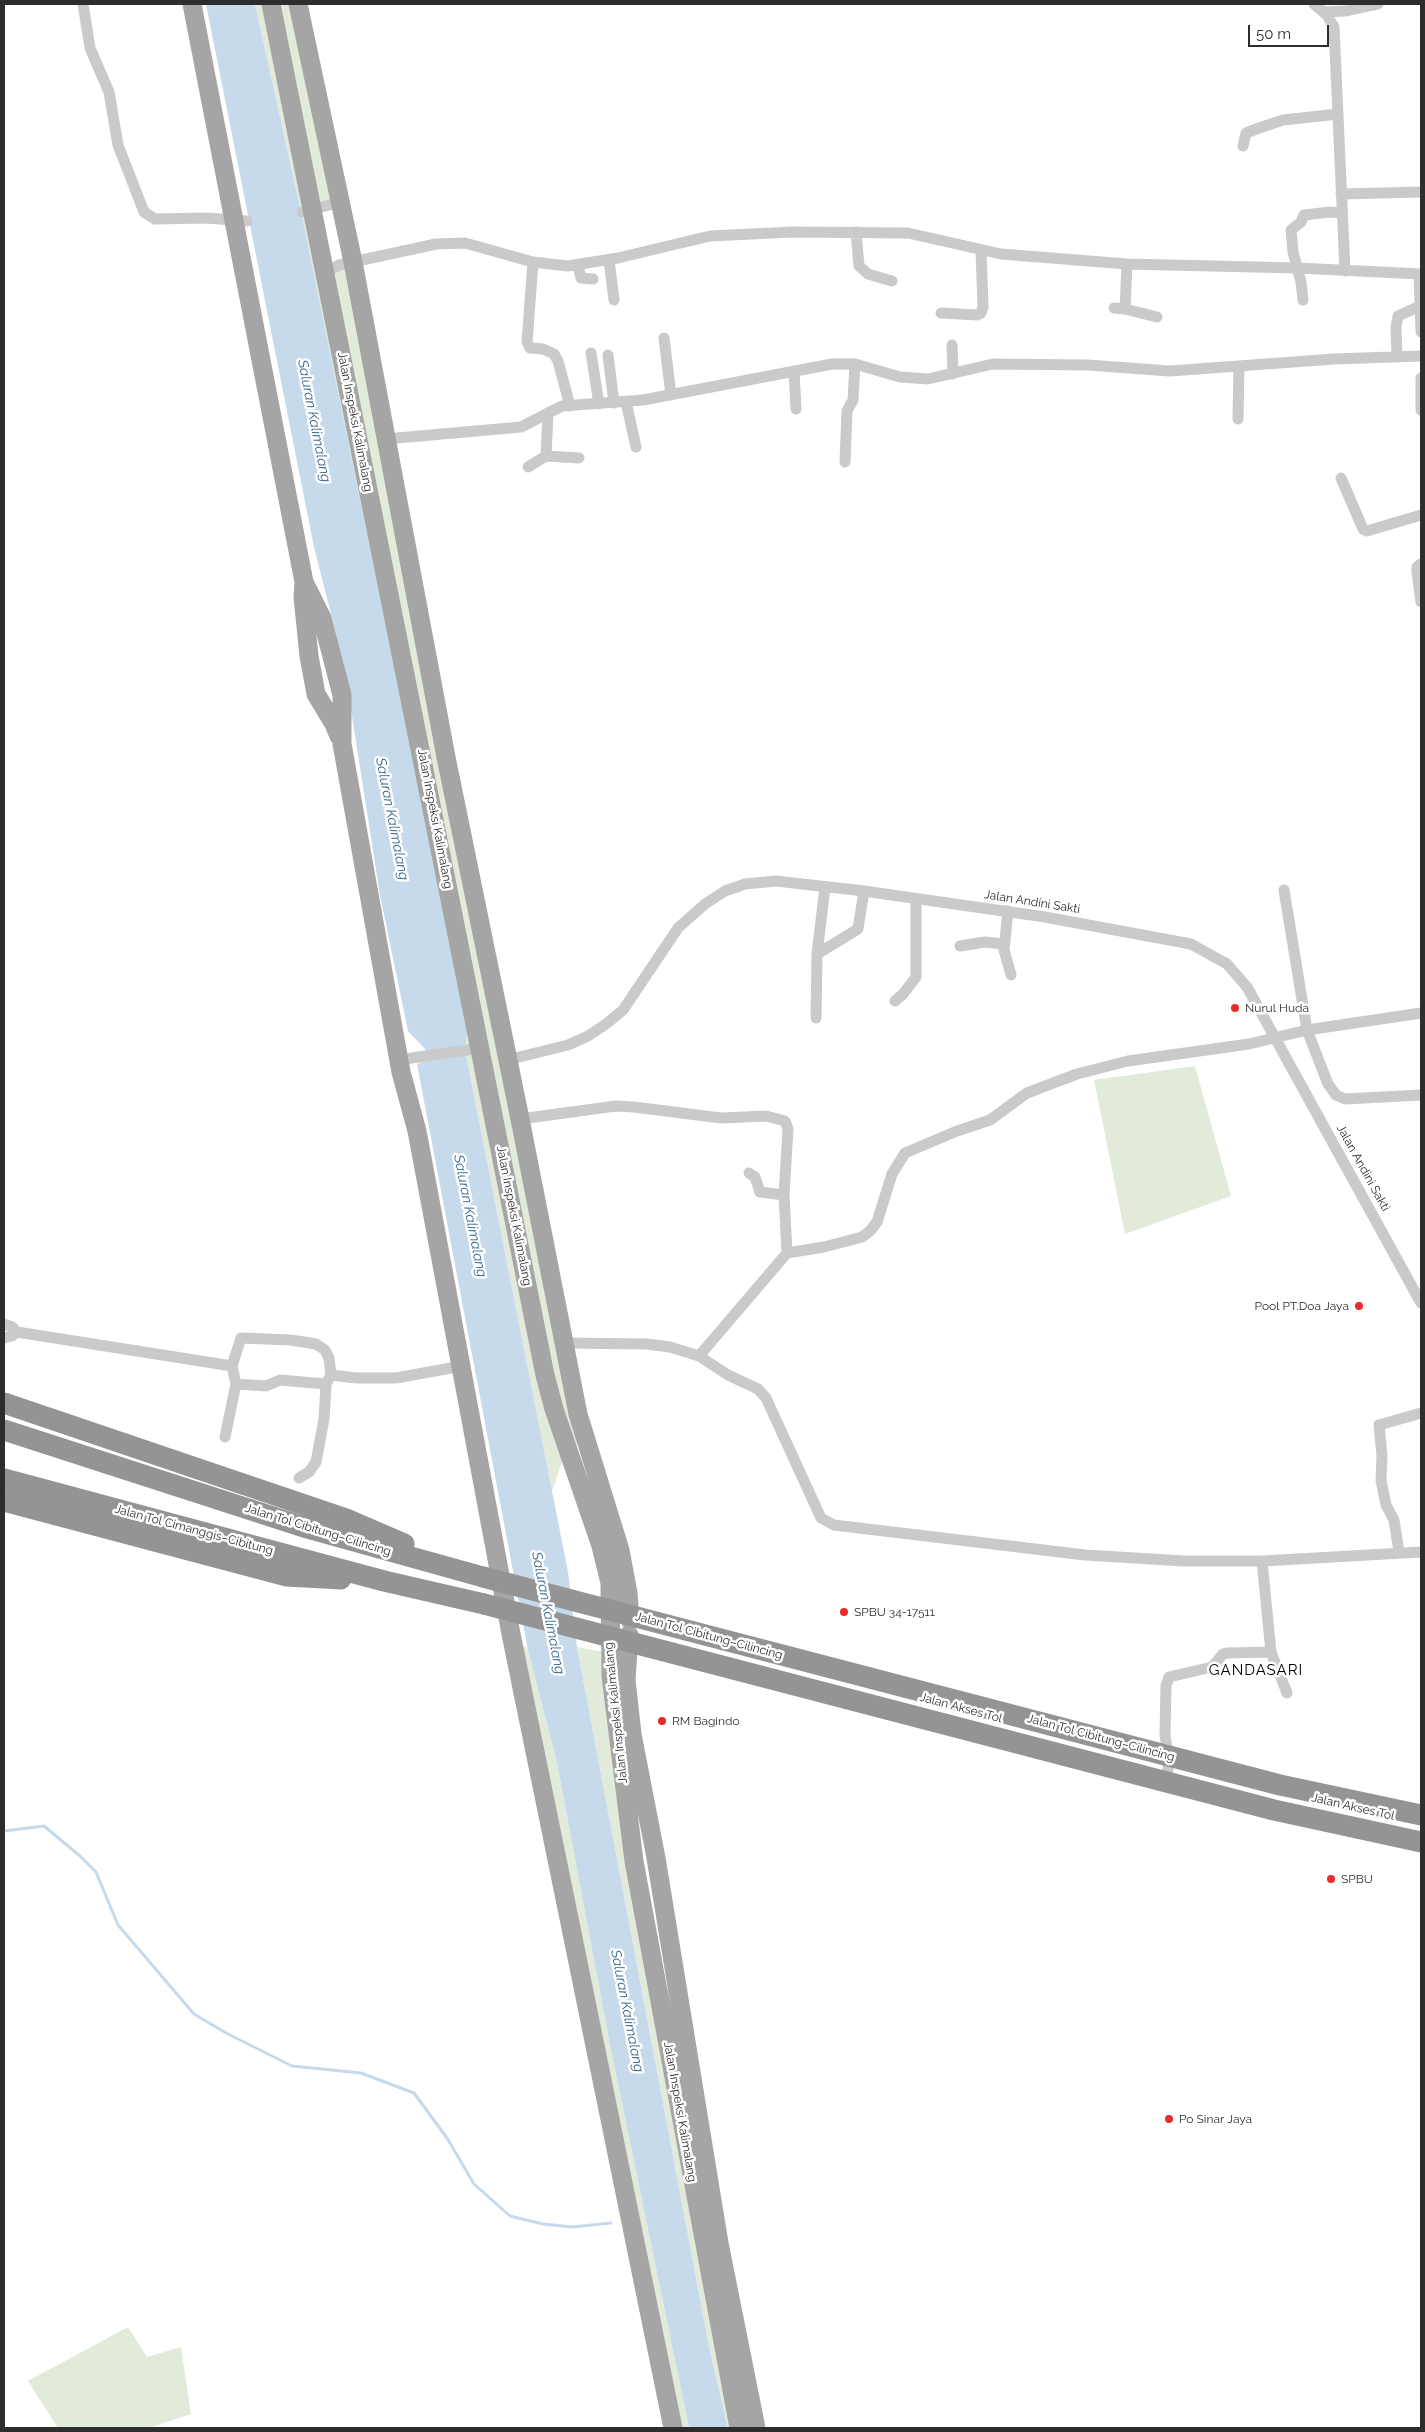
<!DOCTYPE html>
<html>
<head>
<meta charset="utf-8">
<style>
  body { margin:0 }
  #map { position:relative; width:1425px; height:2432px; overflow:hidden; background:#fff; font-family:Raleway,sans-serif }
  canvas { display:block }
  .frame { position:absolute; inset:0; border:5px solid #2d2d2d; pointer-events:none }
  .scale { position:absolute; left:1248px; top:25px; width:81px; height:22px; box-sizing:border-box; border:2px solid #2d2d2d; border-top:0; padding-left:6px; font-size:15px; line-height:18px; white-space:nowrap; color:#2d2d2d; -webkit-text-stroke:4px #fff; paint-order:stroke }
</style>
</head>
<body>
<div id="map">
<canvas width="1425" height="2432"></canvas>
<div class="frame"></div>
<div class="scale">50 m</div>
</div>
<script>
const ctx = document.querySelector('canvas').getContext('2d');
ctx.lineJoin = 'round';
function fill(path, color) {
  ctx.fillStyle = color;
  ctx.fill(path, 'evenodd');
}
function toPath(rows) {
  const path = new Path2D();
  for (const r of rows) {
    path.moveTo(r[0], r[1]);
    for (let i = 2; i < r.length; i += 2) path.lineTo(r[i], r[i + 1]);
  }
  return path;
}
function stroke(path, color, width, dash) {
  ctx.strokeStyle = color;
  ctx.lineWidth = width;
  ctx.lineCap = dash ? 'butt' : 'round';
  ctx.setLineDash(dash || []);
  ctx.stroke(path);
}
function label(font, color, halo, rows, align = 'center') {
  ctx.font = font + ' Raleway,sans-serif';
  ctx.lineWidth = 5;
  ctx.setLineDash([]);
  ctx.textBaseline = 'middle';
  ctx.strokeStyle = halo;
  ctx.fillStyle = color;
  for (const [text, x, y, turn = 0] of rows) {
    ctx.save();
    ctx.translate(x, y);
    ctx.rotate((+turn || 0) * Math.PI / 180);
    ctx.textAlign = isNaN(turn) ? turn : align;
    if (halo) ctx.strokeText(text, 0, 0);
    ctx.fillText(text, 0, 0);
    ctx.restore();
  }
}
fill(toPath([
  [255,4,298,4,341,202,314,211,325,272,353,262,585,1442,567,1448,552,1491,465,1050,468,1029,305,230],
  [1195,1066,1231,1196,1125,1234,1094,1080],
  [511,1634,528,1650,557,1763,611,2050,689,2428,673,2428],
  [577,1647,609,1653,658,1992,677,1988,756,2428,728,2428,709,2347],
  [128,2327,147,2357,181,2347,191,2414,149,2428,58,2428,28,2381]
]), '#e2ebda');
fill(toPath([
  [206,4,255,4,305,230,468,1029,465,1050,568,1572,577,1647,709,2347,728,2428,689,2428,611,2050,557,1763,528,1650,417,1064,427,1060,425,1049,408,1031,380,895,344,665,314,547]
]), '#c6daeb');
stroke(toPath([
  [4,1831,44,1826,80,1856,96,1872,118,1925,194,2014,226,2033,292,2066,361,2073,414,2093,447,2138,474,2184,510,2216,543,2224,573,2227,611,2223]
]), '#c6daeb', 3);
stroke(toPath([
  [83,4,90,48,109,92,118,145,144,212,155,219,206,218,247,221],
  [1314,4,1327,15,1334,27,1345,271],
  [1324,12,1346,11,1378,4],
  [1243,146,1246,133,1259,128,1283,120,1338,114],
  [1341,194,1421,192],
  [302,212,341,202],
  [856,232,859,266,868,274,892,281],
  [609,260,614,300],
  [533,262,527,342,530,348,543,349,554,354,558,361,570,406],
  [578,266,581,278,593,279],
  [325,273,339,265,436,244,465,243,533,262,568,266,618,258,710,236,793,232,908,233,1001,254,1127,264,1297,268,1421,274],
  [1419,274,1421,332],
  [1303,300,1301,282,1293,252,1291,230,1301,222,1304,215,1330,212,1342,213],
  [1114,308,1125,309,1127,264],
  [1125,309,1157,317],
  [941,313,977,315,981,313,983,307,981,251],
  [664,338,671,395],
  [952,345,953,374],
  [591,353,599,404],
  [608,355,614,403],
  [1397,357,1396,327,1398,316,1420,306],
  [794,371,796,409],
  [1421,378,1421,410],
  [626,402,636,447],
  [1238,419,1239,366],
  [386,439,521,427,562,406,643,400,832,364,855,364,900,377,928,379,993,364,1088,365,1170,371,1334,359,1421,356],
  [546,456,579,458],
  [845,462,847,411,853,400,855,364],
  [528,467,546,456,548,413],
  [1341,478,1363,529,1367,531,1421,515],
  [1421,564,1417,567,1417,572,1421,602],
  [1284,890,1307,1030,1328,1084,1336,1095,1345,1099,1421,1095],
  [1008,911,1004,950,1011,975],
  [960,946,985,942,1004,944],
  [817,954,858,929,864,891],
  [895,1001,903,994,916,977,916,899],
  [816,1018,817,954,825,887],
  [398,1060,481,1048],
  [507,1060,568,1045,588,1036,606,1024,623,1010,678,928,705,904,725,891,745,884,776,881,864,891,1045,917,1191,944,1227,964,1247,987,1421,1303],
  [520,1119,616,1106,634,1107,721,1118,766,1116,785,1121,788,1129,784,1195,787,1253],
  [749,1173,755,1177,760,1192,784,1195],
  [4,1324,12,1327,17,1332,232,1366],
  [4,1338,12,1336,17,1332],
  [564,1343,647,1344,670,1347,699,1356,728,1375,758,1389,766,1398,821,1518,834,1525,1085,1555,1184,1561,1262,1561,1421,1552],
  [699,1356,787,1253,824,1247,862,1237,870,1231,877,1222,892,1174,905,1153,957,1131,990,1120,1027,1093,1077,1074,1128,1061,1249,1044,1307,1030,1421,1013],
  [236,1384,266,1386,280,1380,326,1384],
  [225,1437,236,1384,232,1366,241,1338,291,1340,316,1344,325,1350,329,1358,331,1375],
  [299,1478,309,1472,316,1462,324,1419,326,1384,331,1375,356,1378,396,1378,462,1366],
  [1399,1552,1394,1520,1386,1505,1381,1480,1382,1456,1379,1425,1421,1413],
  [1262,1561,1271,1652,1287,1693],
  [1167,1776,1169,1761,1165,1735,1166,1686,1169,1677,1212,1667,1223,1654,1228,1653,1271,1652]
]), '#cacaca', 11);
stroke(toPath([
  [192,4,304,582,303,597,309,656,316,694,334,724,339,736],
  [271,4,545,1375,554,1409,601,1546,610,1583,611,1676,634,1861,739,2428],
  [298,4,353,262,446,757,520,1119,578,1414,620,1550,628,1593,630,1620],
  [304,582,322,618,342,695,342,744,401,1072,417,1131,511,1634,673,2428],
  [629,1635,626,1680,632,1734,656,1858,719,2243,756,2428]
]), '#a5a5a5', 19);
stroke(toPath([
  [4,1403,346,1519,404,1544],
  [4,1430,307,1528,483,1577],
  [4,1479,384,1581,484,1604],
  [4,1501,287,1576,341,1579]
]), '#949494', 21);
stroke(toPath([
  [483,1577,1280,1785,1421,1815],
  [484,1604,1274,1810,1421,1842]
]), '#949494', 21);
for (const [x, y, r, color] of [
  [1235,1008,5,"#e72c2e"],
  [1359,1306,5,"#e72c2e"],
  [844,1612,5,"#e72c2e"],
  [662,1721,5,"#e72c2e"],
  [1331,1879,5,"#e72c2e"],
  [1169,2119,5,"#e72c2e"]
]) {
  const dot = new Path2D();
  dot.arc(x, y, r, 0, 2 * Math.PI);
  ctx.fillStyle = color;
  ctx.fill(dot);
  stroke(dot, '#fff', 2);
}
label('12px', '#2d2d2d', '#fff', [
  ["Jalan Inspeksi Kalimalang",355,422,79],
  ["Jalan Inspeksi Kalimalang",435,819,79],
  ["Jalan Andini Sakti",1032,902,9],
  ["Jalan Andini Sakti",1363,1168,61],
  ["Jalan Inspeksi Kalimalang",514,1216,79],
  ["Jalan Tol Cimanggis–Cibitung",194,1530,15],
  ["Jalan Tol Cibitung–Cilincing",318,1530,17],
  ["Jalan Tol Cibitung–Cilincing",709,1636,15],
  ["Jalan Akses Tol",961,1708,15],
  ["Jalan Inspeksi Kalimalang",616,1713,-96],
  ["Jalan Tol Cibitung–Cilincing",1101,1738,15],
  ["Jalan Akses Tol",1353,1807,13],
  ["Jalan Inspeksi Kalimalang",680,2112,80]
]);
label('12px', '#2d2d2d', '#fff', [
  ["Nurul Huda",1245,1008],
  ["Pool PT.Doa Jaya",1349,1306,"right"],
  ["SPBU 34-17511",854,1612],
  ["RM Bagindo",672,1721],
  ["SPBU",1341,1879],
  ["Po Sinar Jaya",1179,2119]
], 'left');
label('italic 14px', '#3a6990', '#fff', [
  ["Saluran Kalimalang",314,421,79],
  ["Saluran Kalimalang",392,819,79],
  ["Saluran Kalimalang",470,1216,79],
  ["Saluran Kalimalang",548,1613,79],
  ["Saluran Kalimalang",627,2011,79]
]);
ctx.letterSpacing = '1px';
label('15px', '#000', '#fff', [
  ["GANDASARI",1256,1670]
]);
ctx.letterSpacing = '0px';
</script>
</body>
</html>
